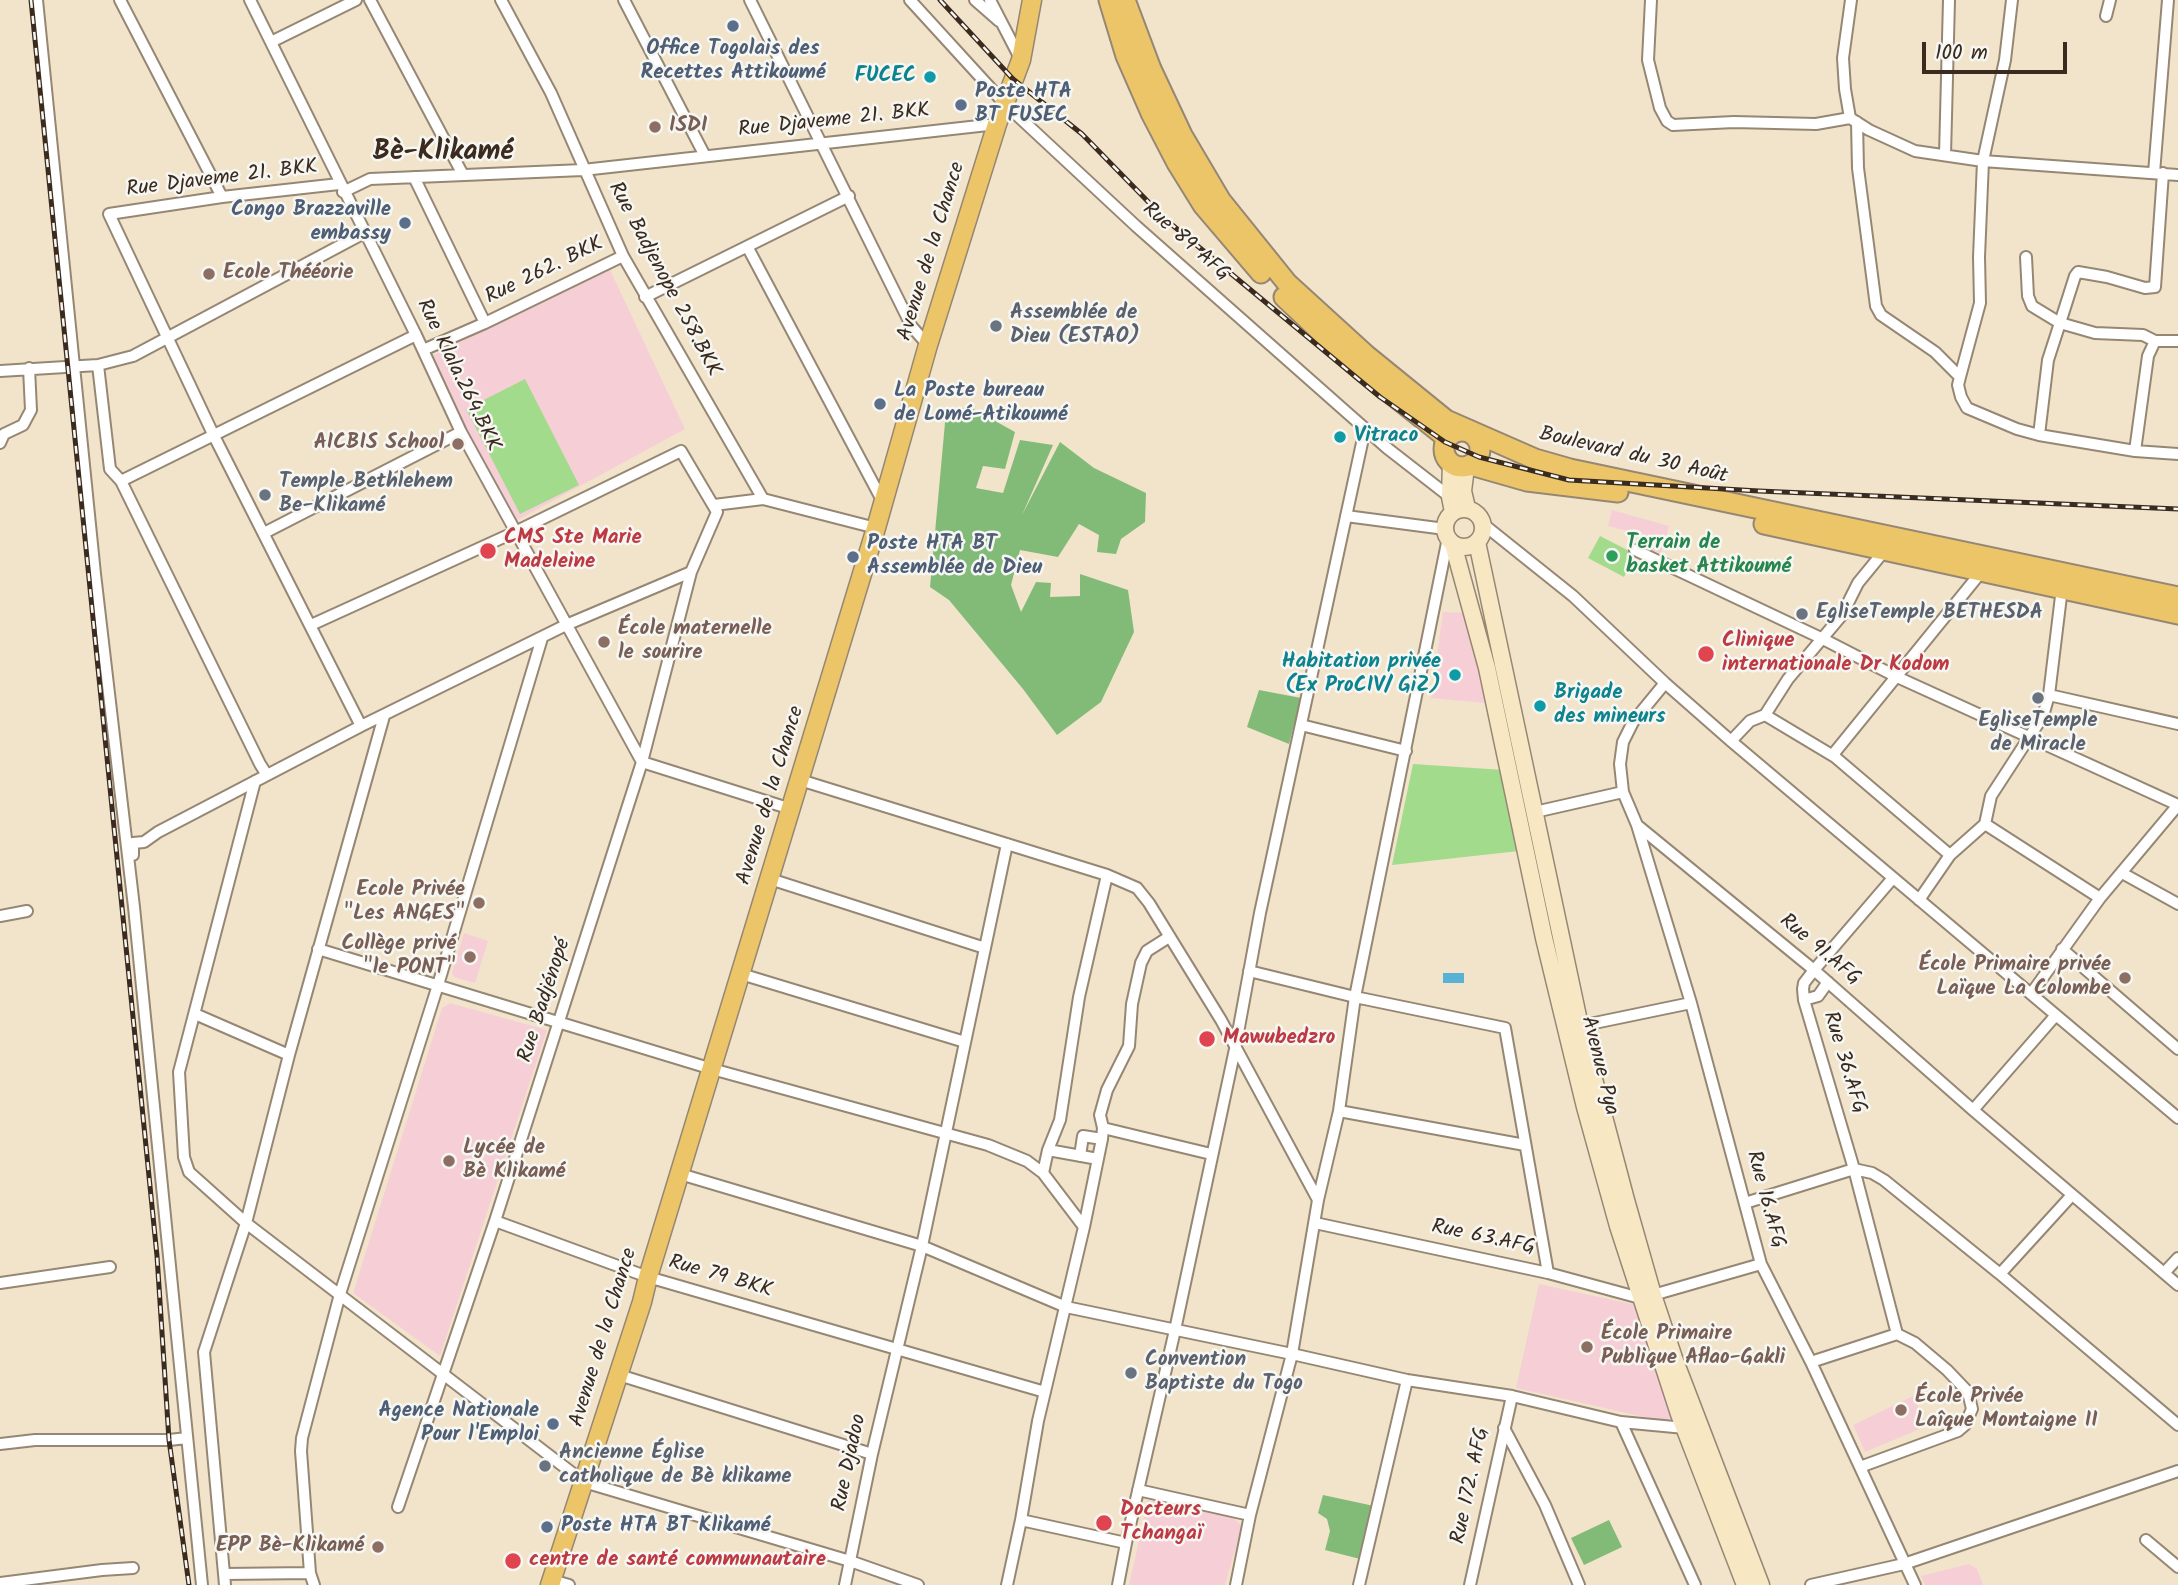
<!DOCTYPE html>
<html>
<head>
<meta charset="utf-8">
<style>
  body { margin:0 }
  #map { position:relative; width:2178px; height:1585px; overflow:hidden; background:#f1e4cb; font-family:Kalam,sans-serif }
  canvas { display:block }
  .scale { position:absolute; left:1922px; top:42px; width:145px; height:32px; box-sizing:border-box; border:4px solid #3b2a1e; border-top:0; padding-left:9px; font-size:21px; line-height:24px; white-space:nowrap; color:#3b2a1e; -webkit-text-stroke:5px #f6f6f2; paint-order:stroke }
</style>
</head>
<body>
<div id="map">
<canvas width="2178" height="1585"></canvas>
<div class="scale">100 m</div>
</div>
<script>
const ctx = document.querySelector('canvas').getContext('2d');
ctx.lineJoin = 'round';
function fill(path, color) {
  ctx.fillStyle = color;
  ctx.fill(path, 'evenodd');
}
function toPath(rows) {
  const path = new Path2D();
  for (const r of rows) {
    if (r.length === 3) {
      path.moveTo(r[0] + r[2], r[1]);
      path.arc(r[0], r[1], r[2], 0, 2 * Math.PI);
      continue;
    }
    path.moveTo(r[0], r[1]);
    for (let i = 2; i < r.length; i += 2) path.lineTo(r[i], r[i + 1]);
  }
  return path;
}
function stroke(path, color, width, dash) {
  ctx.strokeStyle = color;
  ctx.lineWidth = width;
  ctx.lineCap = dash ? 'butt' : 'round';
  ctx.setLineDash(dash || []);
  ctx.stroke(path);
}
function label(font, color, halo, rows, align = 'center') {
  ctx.font = font + ' Kalam,sans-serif';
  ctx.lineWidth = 5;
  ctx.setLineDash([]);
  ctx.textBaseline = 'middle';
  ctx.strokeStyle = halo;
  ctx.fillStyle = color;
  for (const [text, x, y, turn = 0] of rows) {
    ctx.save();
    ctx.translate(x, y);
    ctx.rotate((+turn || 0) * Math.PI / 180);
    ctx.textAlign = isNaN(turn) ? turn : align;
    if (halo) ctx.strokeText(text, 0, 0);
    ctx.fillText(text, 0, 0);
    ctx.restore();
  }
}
fill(toPath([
  [610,270,685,429,514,522,429,357],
  [1612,510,1669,526,1661,553,1635,546,1638,534,1608,526],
  [1443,612,1468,613,1486,703,1431,698],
  [464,933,488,941,475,983,454,977,452,973],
  [450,1003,547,1030,440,1356,353,1293,442,1008],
  [1539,1284,1636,1305,1672,1415,1670,1423,1516,1388],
  [1913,1396,1927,1426,1865,1452,1853,1425],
  [1148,1500,1231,1516,1242,1526,1225,1585,1129,1585],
  [1969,1564,1977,1569,1983,1585,1925,1585,1921,1576]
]), '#f6cfd6');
fill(toPath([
  [525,379,579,485,520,514,466,409],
  [1600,536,1635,554,1624,577,1588,558],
  [1413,764,1504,770,1519,851,1392,865]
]), '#a3db8c');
fill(toPath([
  [970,407,1015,432,1005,469,983,466,976,488,1003,493,1020,440,1053,445,1022,515,1060,442,1094,468,1146,493,1145,522,1121,539,1116,554,1097,552,1099,535,1079,524,1058,557,1020,550,1011,585,1021,612,1036,582,1051,583,1050,597,1080,596,1080,574,1128,590,1134,632,1101,702,1057,735,1023,689,949,600,930,587,946,412],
  [1259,690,1301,698,1289,744,1247,727],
  [1323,1495,1374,1506,1360,1559,1325,1550,1330,1531,1327,1519,1318,1513],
  [1609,1520,1622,1547,1584,1565,1571,1538]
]), '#82bb78');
fill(toPath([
  [1443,973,1464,973,1464,983,1443,983]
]), '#58b2d6');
const street = toPath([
  [37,0,95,574,134,907,202,1585],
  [120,0,222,197],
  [250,0,416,335,461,432,642,762,791,809],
  [370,0,462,173],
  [501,0,551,93,623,256,763,499],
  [624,0,705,156],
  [750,0,912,327,928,345],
  [910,0,1005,104,1136,226,1387,448,1450,497],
  [975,0,999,21],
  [990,0,1021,60],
  [1651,0,1648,60,1660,108,1667,121,1673,125,1734,122,1816,124,1850,118,1869,130,1915,151,1983,161,2178,175],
  [2012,0,2005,60,1983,161,1979,257,1980,303,1960,377,1958,385,1961,397,1967,408,2017,429,2039,435,2135,451,2148,356,2155,341,2178,341],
  [2106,16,2110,0],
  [271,42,356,0],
  [1850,118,1845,89,1843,58,1851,0],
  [1857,122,1858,168,1876,306,1881,315,1935,352,1960,377],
  [1945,155,1949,0],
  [2154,173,2168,0],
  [414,177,485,323],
  [339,184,222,197,109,214,213,434,361,726],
  [343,192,370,179,583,170,997,124],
  [748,248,883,502],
  [2026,257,2028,296,2032,306,2060,323,2048,360,2039,435],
  [645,297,849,196],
  [2155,341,2143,335,2095,333,2060,323,2075,276,2078,272,2107,277,2145,288,2155,287,2163,173],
  [423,350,485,323,623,256],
  [98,365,110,469,121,481,260,764,267,775],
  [0,371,98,365,133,356,364,233],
  [0,443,4,434,23,425,31,410,29,368],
  [2135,451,2178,454],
  [121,481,416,335],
  [714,505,763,499,876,528],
  [1346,516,1445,529],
  [1483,524,1573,596,1665,683,1731,741,2178,1118],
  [264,533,461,432],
  [1635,550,1821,638,1897,677,2178,805],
  [311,625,515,532,681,451,717,512,691,572,642,762,495,1221,398,1507],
  [1665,683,1633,722,1623,742,1620,764,1623,792,1637,825,1691,1003,1761,1264,1811,1362,1915,1585],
  [2049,695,2178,724],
  [1765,715,1835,757,1950,855],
  [1301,725,1406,751],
  [1731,741,1750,721,1765,715,1788,679,1842,615,1858,583,1885,550],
  [1835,757,1835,752,1982,571],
  [800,780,1107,875,1137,888,1149,903,1221,1020,1318,1200],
  [255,781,179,1072,184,1157,189,1172,246,1223,584,1482,850,1561,918,1585],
  [1535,812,1623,792],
  [1985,824,2100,898],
  [1637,825,1814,970,1973,1110,2178,1285],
  [133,855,133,843,144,842,158,832,361,726,566,625,691,572],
  [2122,873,2178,904],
  [1893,878,1814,970,1804,983,1803,989,1804,1000,1854,1169,1897,1334],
  [770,879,985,948],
  [1919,900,1950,855,1985,824,1991,796,2043,716,2049,695,2062,588],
  [0,916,27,911],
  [318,949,712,1069,988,1145,1027,1161,1043,1173,1084,1227,1038,1421,1021,1520,1007,1585],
  [2062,949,2178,1049],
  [1249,971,1355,997,1505,1028,1548,1273],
  [741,974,965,1042],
  [2031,994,2100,898,2178,805],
  [1804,1000,1818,996,1828,982],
  [195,1014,289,1055],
  [1580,1026,1691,1003],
  [1973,1110,2056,1015],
  [1339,1111,1525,1145],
  [1103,1128,1211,1154],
  [1048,1150,1098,1159],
  [1080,1156,1083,1136,1102,1139],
  [1043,1173,1048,1150,1060,1120,1079,997,1107,875],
  [680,1174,922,1246,1066,1307,1292,1354,1407,1380,1512,1396,1621,1422,1685,1428],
  [1745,1203,1854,1169,1872,1173,1884,1180,2000,1274,2178,1425],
  [495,1221,648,1277,1045,1392],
  [1315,1223,1548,1273,1640,1298],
  [1084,1227,1102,1139,1103,1128,1100,1115,1107,1090,1129,1046,1132,1004,1141,963,1147,951,1169,937],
  [2164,1273,2178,1258],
  [2000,1274,2072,1195],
  [0,1283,110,1267],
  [1653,1295,1761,1264],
  [1811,1362,1897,1334,1915,1343,1947,1370,1968,1392,1972,1409,1965,1425,1958,1431,1860,1467],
  [619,1375,872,1454],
  [1621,1422,1695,1585],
  [1504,1428,1545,1505,1579,1585],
  [0,1444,35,1440,169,1440,187,1438],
  [1138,1490,1250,1515],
  [1021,1520,1126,1543],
  [2146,1540,2178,1567],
  [224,1574,310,1573],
  [552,1580,569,1585],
  [0,1583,102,1570,133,1568],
  [225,1585,204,1352,246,1223,289,1055,384,716],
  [314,1585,310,1573,301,1451,302,1438,340,1294,438,985,542,638],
  [845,1585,872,1454,922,1246,1007,844],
  [1118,1585,1126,1543,1175,1330,1235,1049,1260,913,1365,429],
  [1236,1585,1250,1515,1292,1354,1318,1200,1339,1111,1355,997,1448,538],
  [1359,1585,1407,1380],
  [1470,1585,1512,1396],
  [1811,1585,1904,1564,2178,1471]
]);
const secondary = toPath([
  [1451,463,1450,497,1453,512],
  [1466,467,1463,491,1467,508],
  [1464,528,19],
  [1477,542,1580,1026,1626,1200,1653,1295,1674,1358,1761,1585],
  [1453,544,1487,668,1544,938,1585,1107,1618,1226,1679,1414,1745,1585]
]);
const primary = toPath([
  [550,1585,642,1302,648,1277,876,528,928,345,997,124,1021,60,1032,0]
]);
const highway = toPath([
  [1109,0,1126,56,1151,113,1177,163,1203,205,1261,273],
  [1125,0,1151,69,1182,135,1221,201,1287,283,1366,355,1446,420,1535,459,1570,469,2178,597],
  [1284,297,1360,369,1447,438],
  [1462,449,18],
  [1471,465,1527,481,1618,492],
  [1764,524,2178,614]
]);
stroke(street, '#968774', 14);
stroke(secondary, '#968774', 19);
stroke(primary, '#968774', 21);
stroke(highway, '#968774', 23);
stroke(street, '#fff', 10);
stroke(secondary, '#f7e8c3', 16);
stroke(primary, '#ecc569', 18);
stroke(highway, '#ecc569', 19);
const rail = toPath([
  [31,0,157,1256,169,1440,189,1585],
  [940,0,1013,79,1082,134,1165,219,1380,397,1445,442,1479,457,1569,480,1759,491,2178,509]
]);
stroke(rail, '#3b2a1e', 5);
stroke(rail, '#f6f6f2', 2.5, [8]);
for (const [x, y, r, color] of [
  [733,26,7,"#5c6f8a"],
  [930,77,7,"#0f9aa8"],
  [961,105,7,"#5c6f8a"],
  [655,127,7,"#8d6e63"],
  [405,223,7,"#5c6f8a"],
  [209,274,7,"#8d6e63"],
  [996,326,7,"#6b7280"],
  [880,404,7,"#5c6f8a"],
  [1340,437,7,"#0f9aa8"],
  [458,444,7,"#8d6e63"],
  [265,495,7,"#6b7280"],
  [488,551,9,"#e0444e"],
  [1612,556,7,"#2e9e5b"],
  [853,557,7,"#5c6f8a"],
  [1802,614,7,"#6b7280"],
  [604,642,7,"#8d6e63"],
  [1706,654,9,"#e0444e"],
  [1455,675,7,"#0f9aa8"],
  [2038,698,7,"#6b7280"],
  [1540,706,7,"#0f9aa8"],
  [479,903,7,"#8d6e63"],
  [470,957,7,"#8d6e63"],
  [2125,978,7,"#8d6e63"],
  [1207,1039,9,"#e0444e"],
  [449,1161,7,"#8d6e63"],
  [1587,1347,7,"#8d6e63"],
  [1131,1373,7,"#6b7280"],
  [1901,1410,7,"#8d6e63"],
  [553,1424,7,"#5c6f8a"],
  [545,1466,7,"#6b7280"],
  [1104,1523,9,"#e0444e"],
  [547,1527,7,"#5c6f8a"],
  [378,1547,7,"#8d6e63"],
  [513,1561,9,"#e0444e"]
]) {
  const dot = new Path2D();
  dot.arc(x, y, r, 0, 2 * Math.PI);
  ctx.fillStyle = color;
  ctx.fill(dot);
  stroke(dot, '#f6f6f2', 2.5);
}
label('bold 21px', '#4e5e75', '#f6f6f2', [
  ["Office Togolais des",733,50,"center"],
  ["Recettes Attikoumé",733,74,"center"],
  ["Poste HTA",975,93],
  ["BT FUSEC",975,117],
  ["Congo Brazzaville",391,211,"right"],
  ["embassy",391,235,"right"],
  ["La Poste bureau",894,392],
  ["de Lomé-Atikoumé",894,416],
  ["Poste HTA BT",867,545],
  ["Assemblée de Dieu",867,569],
  ["Agence Nationale",539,1412,"right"],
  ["Pour l'Emploi",539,1436,"right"],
  ["Poste HTA BT Klikamé",561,1527]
], 'left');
label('bold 21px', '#0d838f', '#f6f6f2', [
  ["FUCEC",916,77],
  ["Vitraco",1354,437,"left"],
  ["Habitation privée",1441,663],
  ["(Ex ProCIV/ GiZ)",1441,687],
  ["Brigade",1554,694,"left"],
  ["des mineurs",1554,718,"left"]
], 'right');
label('21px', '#3b2a1e', '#f6f6f2', [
  ["Rue Djaveme 21. BKK",834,122,-6],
  ["Rue Djaveme 21. BKK",222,180,-7],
  ["Rue 89 AFG",1185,243,41],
  ["Avenue de la Chance",933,252,-73],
  ["Rue 262. BKK",545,272,-26],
  ["Rue Badjenope 258.BKK",663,280,62],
  ["Rue Klala.264.BKK",457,376,64],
  ["Boulevard du 30 Août",1633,457,13],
  ["Avenue de la Chance",772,796,-73],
  ["Rue 91.AFG",1819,951,40],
  ["Rue Badjénopé",546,1001,-72],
  ["Rue 36.AFG",1843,1063,73],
  ["Avenue Pya",1598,1066,76],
  ["Rue 16.AFG",1764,1200,75],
  ["Rue 63.AFG",1483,1239,12],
  ["Rue 79 BKK",720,1278,16],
  ["Avenue de la Chance",605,1338,-73],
  ["Rue Djadoo",851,1463,-78],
  ["Rue 172. AFG",1472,1486,-78]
]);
label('bold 21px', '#785e54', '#f6f6f2', [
  ["ISDI",669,127],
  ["Ecole Thééorie",223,274],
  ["AICBIS School",444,444,"right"],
  ["École maternelle",618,630],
  ["le sourire",618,654],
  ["Ecole Privée",465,891,"right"],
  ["\"Les ANGES\"",465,915,"right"],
  ["Collège privé",456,945,"right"],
  ["\"le PONT\"",456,969,"right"],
  ["École Primaire privée",2111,966,"right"],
  ["Laïque La Colombe",2111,990,"right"],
  ["Lycée de",463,1149],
  ["Bè Klikamé",463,1173],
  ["École Primaire",1601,1335],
  ["Publique Aflao-Gakli",1601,1359],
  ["École Privée",1915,1398],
  ["Laîque Montaigne II",1915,1422],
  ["EPP Bè-Klikamé",364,1547,"right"]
], 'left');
label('bold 21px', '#5b616d', '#f6f6f2', [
  ["Assemblée de",1010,314],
  ["Dieu (ESTAO)",1010,338],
  ["Temple Bethlehem",279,483],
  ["Be-Klikamé",279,507],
  ["EgliseTemple BETHESDA",1816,614],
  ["EgliseTemple",2038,722,"center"],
  ["de Miracle",2038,746,"center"],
  ["Convention",1145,1361],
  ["Baptiste du Togo",1145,1385],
  ["Ancienne Église",559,1454],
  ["catholique de Bè klikame",559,1478]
], 'left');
label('bold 21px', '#be3a42', '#f6f6f2', [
  ["CMS Ste Marie",504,539],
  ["Madeleine",504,563],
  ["Clinique",1722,642],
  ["internationale Dr Kodom",1722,666],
  ["Mawubedzro",1223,1039],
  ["Docteurs",1120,1511],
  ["Tchangaï",1120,1535],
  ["centre de santé communautaire",529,1561]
], 'left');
label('bold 21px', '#27864d', '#f6f6f2', [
  ["Terrain de",1626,544],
  ["basket Attikoumé",1626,568]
], 'left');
label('bold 28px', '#3b2a1e', '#f6f6f2', [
  ["Bè-Klikamé",443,154]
]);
</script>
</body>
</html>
